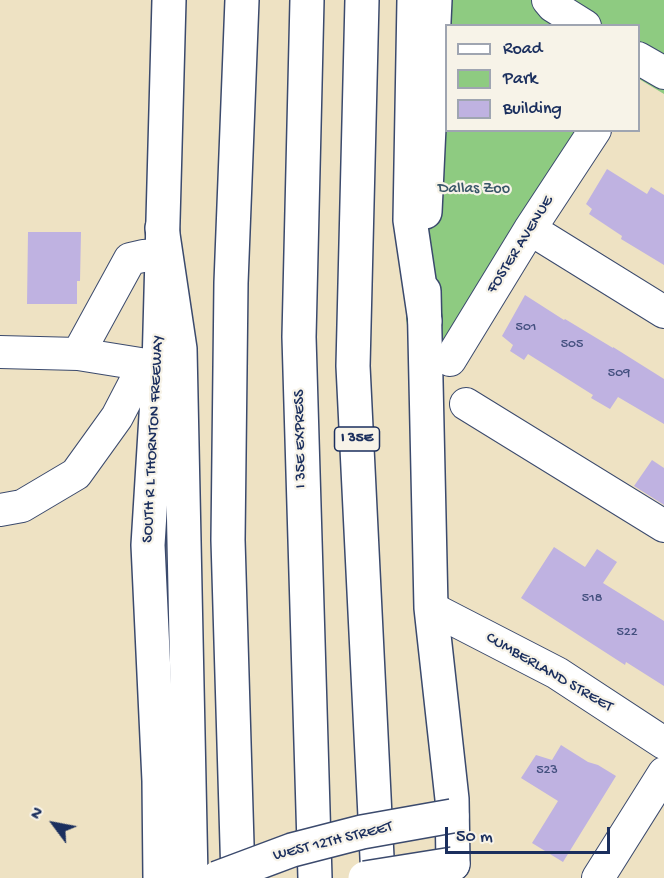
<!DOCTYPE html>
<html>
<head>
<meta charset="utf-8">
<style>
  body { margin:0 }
  #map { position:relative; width:664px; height:878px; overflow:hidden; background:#eee2c3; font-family:"Gochi Hand",sans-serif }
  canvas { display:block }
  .legend { position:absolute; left:445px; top:24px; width:195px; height:108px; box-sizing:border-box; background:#f7f3e8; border:2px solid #9fa5b1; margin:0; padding:8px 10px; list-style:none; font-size:18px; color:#1b2f5e }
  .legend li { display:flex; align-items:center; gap:12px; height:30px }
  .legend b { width:30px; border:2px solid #9fa5b1 }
  .north { position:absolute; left:24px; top:794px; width:60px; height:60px; -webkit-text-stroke:4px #f7f3e8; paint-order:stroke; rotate:302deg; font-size:16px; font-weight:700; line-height:24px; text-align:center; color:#1b2f5e }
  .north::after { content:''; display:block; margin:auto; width:21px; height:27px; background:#1b2f5e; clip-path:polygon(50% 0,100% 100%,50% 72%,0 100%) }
  .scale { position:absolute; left:445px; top:827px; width:165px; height:27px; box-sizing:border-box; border:3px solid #1b2f5e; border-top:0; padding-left:8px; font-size:18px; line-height:21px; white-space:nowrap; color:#1b2f5e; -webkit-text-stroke:4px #f7f3e8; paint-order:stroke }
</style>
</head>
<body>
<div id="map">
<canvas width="664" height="878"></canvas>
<ul class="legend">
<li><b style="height:8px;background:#fff"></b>Road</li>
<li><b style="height:16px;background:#8ecb81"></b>Park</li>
<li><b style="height:16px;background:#bfb2e1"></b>Building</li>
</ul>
<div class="north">N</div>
<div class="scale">50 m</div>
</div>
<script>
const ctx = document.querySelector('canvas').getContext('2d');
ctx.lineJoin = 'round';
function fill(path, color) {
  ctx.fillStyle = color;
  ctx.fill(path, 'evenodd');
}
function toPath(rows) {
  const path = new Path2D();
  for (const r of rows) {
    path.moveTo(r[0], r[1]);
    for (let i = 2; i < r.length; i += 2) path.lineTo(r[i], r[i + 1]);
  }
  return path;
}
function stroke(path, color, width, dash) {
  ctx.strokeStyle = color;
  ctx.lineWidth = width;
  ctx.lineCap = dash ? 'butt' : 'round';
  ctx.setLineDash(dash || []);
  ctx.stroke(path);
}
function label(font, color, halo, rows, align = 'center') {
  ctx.font = font + ' "Gochi Hand",sans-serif';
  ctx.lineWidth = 4.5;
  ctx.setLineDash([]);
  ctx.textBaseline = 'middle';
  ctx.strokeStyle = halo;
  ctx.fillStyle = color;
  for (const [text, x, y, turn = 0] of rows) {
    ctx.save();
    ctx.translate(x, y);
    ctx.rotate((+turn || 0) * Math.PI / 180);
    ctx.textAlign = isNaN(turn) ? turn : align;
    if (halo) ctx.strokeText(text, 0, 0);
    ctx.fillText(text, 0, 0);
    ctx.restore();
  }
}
fill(toPath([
  [418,0,664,0,664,94,639,79,638,26,446,26,446,130,578,131,418,397,406,319,419,112]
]), '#8ecb81');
fill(toPath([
  [607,169,647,194,651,187,664,195,664,265,621,239,622,236,589,214,592,209,586,204],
  [28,232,81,232,80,281,77,281,77,304,27,304],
  [525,295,564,320,565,319,613,348,613,347,664,379,664,424,618,397,610,409,591,398,593,395,528,354,524,360,510,351,513,345,502,336],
  [652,460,664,468,664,505,634,486],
  [554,547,585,567,597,549,617,562,603,583,664,621,664,686,626,662,625,665,521,598],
  [561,745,588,762,598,765,616,776,563,862,532,843,558,801,521,778,536,755,552,760]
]), '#bfb2e1');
const minor = toPath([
  [548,0,553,6,585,26],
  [638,58,664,73],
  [530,229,664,312],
  [0,352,78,354,159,367],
  [78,354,130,259,143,256,161,255],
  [450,360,530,229,595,130],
  [466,404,664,526],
  [0,510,22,506,76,474,117,417,144,365],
  [431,608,557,673,664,743],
  [598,878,664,773]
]);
const major = toPath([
  [425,212,435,0],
  [424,291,431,608,452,799,453,864],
  [160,878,159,781,148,545,159,367,169,0]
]);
const highway = toPath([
  [307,0,299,337,315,878],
  [362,0,353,366,378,878],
  [414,0,410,220,425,321],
  [162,228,180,349,191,878],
  [238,878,228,540,231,283,242,0]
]);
stroke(minor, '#3b4a6d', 34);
stroke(major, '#3b4a6d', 36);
stroke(highway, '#3b4a6d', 36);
stroke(minor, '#fff', 32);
stroke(major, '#fff', 33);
stroke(highway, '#fff', 33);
const majorBridge = toPath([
  [217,878,292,850,362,832,452,816],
  [365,878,453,864]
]);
stroke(majorBridge, '#3b4a6d', 36, []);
stroke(majorBridge, '#fff', 33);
label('14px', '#44507f', null, [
  ["501",526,328],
  ["505",572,345],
  ["509",619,374],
  ["518",592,599],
  ["522",627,633],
  ["523",547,771]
]);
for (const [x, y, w] of [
  [357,439,45]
]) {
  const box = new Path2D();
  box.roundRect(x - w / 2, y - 12, w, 24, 4.5);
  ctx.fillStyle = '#f7f3e8';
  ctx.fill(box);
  stroke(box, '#1b2f5e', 1.5);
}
label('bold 15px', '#1b2f5e', null, [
  ["I 35E",357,439]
]);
label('16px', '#385667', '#f7f3e8', [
  ["Dallas Zoo",474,190]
]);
label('16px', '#1b2f5e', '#f7f3e8', [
  ["FOSTER AVENUE",521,245,-58],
  ["SOUTH R L THORNTON FREEWAY",154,439,-87],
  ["I 35E EXPRESS",301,439,-91],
  ["CUMBERLAND STREET",549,673,30],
  ["WEST 12TH STREET",333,842,-14]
]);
</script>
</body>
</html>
